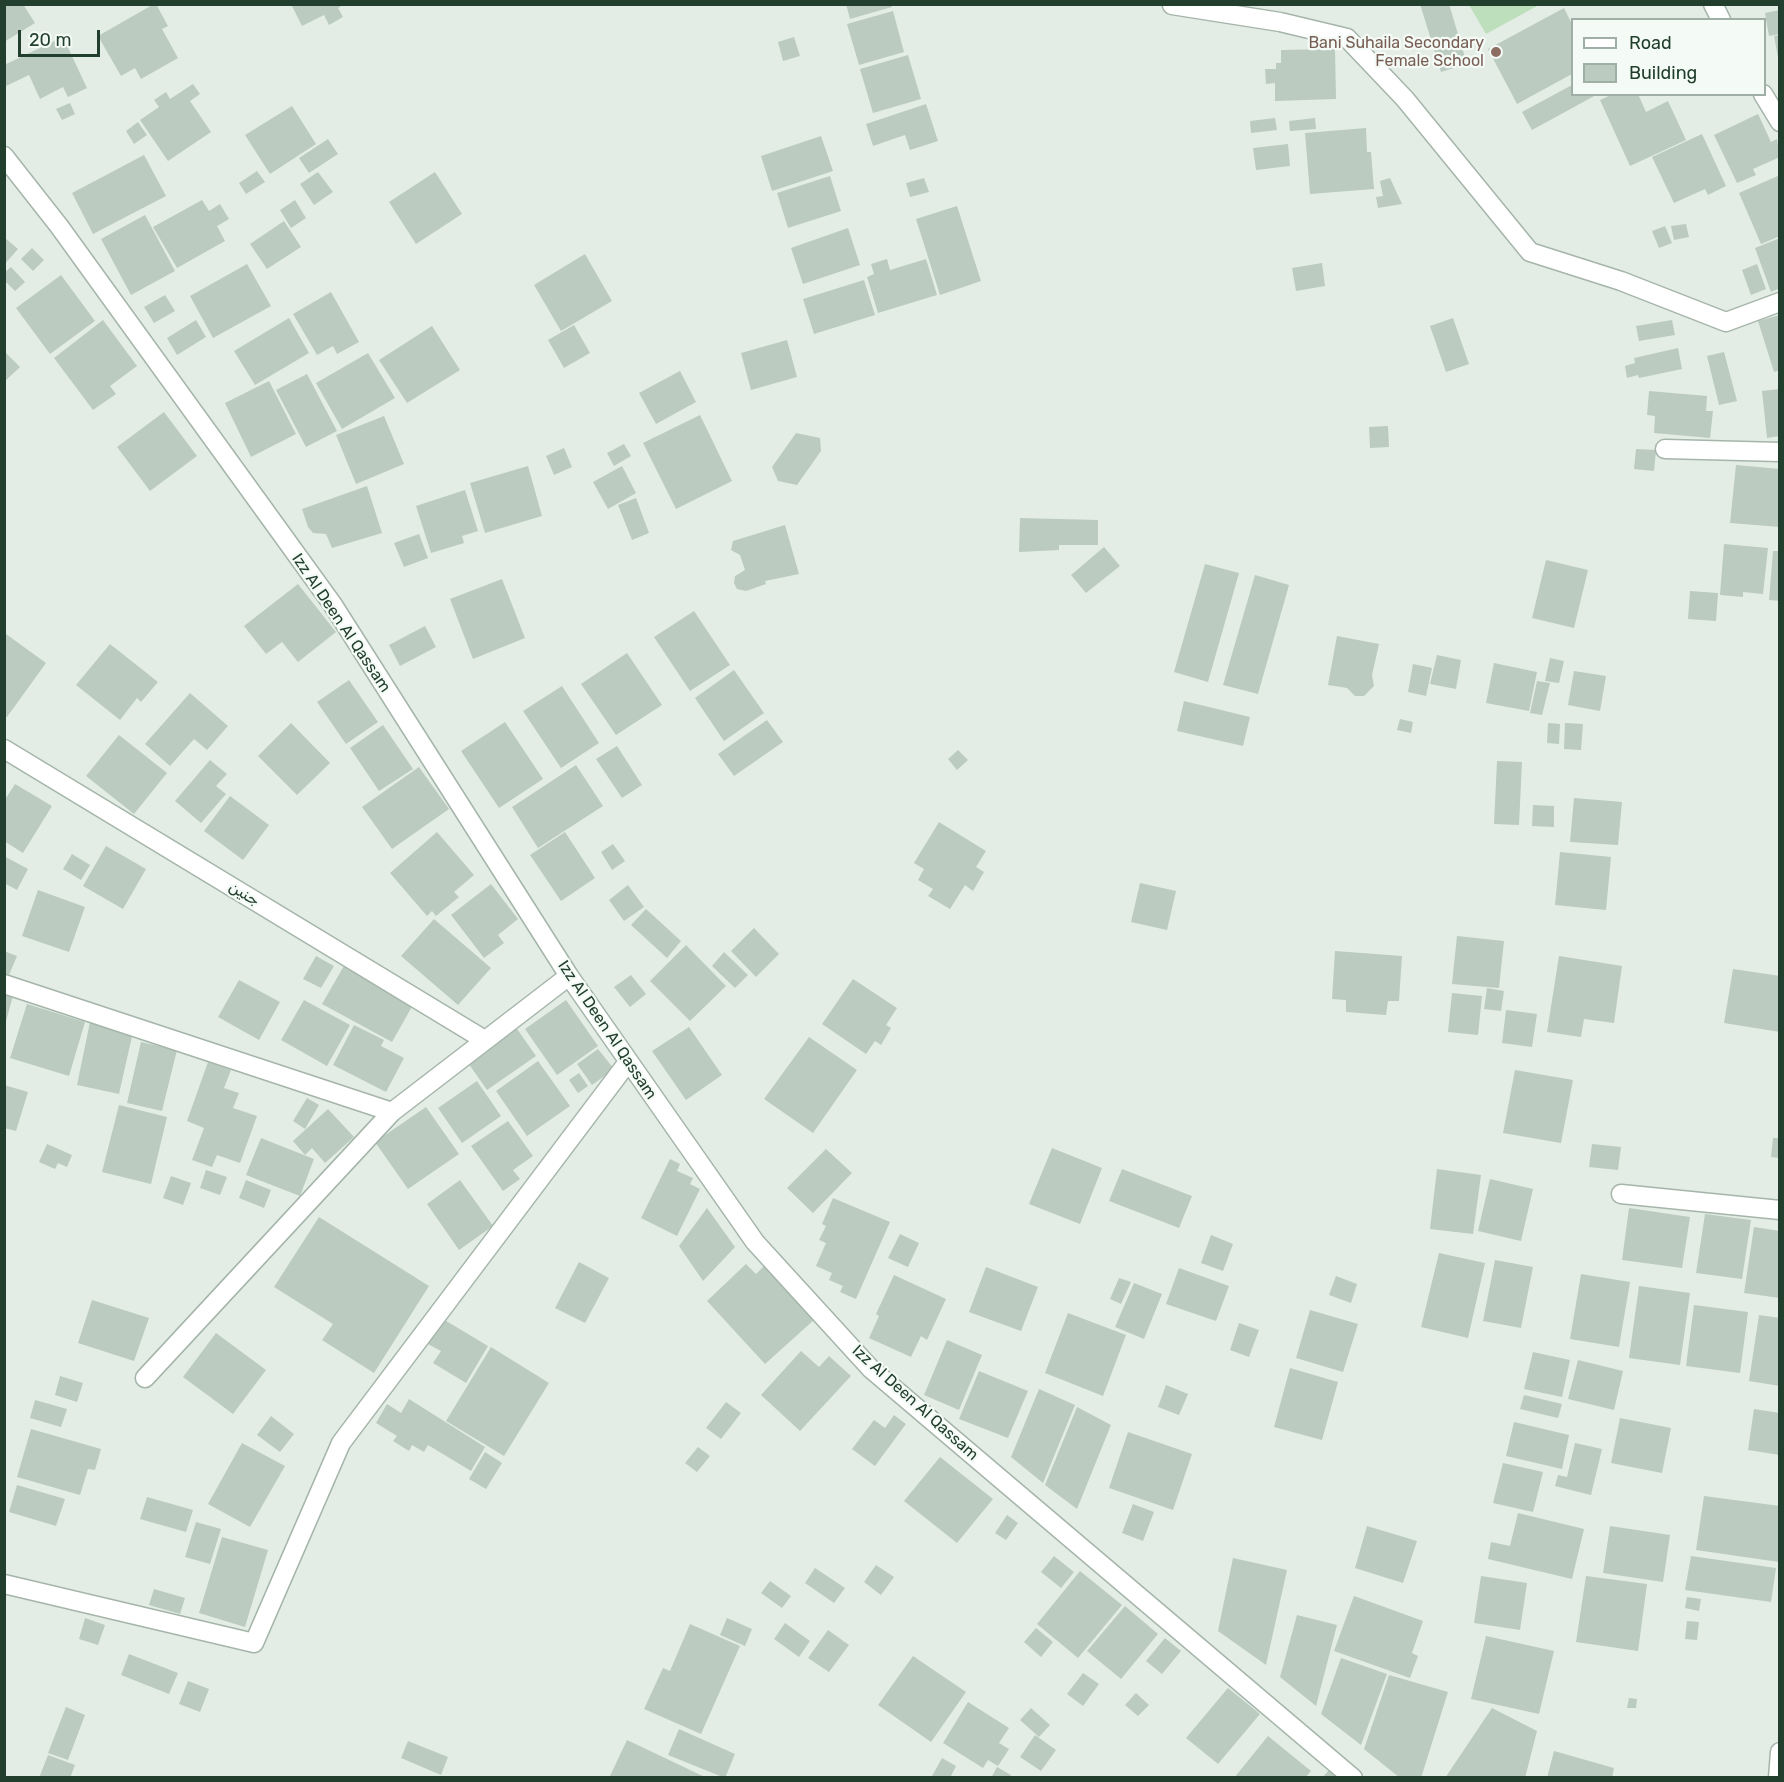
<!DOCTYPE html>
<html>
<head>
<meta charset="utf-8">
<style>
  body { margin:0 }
  #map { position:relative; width:1784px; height:1782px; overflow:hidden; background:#e3ede5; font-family:Rubik,sans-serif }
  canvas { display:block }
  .frame { position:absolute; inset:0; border:6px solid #223f2d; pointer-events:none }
  .legend { position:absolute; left:1571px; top:18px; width:195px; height:78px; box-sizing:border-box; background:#f4faf5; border:2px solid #a0afa5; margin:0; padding:8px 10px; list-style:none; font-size:18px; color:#223f2d }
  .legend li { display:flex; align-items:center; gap:12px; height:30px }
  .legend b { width:30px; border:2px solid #a0afa5 }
  .scale { position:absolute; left:18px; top:30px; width:82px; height:27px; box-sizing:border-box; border:3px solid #223f2d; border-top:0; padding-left:8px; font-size:18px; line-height:21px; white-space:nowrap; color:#223f2d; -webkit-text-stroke:4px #f4faf5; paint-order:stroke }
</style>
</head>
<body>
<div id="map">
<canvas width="1784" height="1782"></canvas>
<div class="frame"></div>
<ul class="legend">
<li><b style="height:8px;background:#fff"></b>Road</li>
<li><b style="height:16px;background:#bbcbc0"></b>Building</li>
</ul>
<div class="scale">20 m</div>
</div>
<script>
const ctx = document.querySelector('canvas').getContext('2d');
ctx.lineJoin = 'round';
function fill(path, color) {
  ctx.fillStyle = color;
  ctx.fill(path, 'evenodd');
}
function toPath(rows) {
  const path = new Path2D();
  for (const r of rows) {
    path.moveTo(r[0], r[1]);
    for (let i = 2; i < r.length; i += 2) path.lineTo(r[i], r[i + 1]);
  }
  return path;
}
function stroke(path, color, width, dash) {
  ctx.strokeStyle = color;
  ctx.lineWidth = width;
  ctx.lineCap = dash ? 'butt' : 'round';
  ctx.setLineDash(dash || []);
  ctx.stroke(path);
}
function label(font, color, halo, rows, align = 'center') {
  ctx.font = font + ' Rubik,"Noto Naskh Arabic",sans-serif';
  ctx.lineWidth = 4.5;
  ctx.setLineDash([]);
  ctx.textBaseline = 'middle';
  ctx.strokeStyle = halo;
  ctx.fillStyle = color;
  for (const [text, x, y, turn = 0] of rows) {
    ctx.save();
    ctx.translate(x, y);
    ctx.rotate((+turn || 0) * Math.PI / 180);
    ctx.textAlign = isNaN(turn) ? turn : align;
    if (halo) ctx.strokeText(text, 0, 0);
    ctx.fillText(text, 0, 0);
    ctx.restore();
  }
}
fill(toPath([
  [1469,5,1539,5,1486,34]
]), '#bedfbc');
fill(toPath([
  [4,4,23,4,35,23,4,42],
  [154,4,156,4,168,26,162,29,178,58,141,79,135,68,121,76,98,36],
  [291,4,344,4,338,8,343,17,329,25,324,15,302,26],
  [846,4,891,4,892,7,850,19],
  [1420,4,1449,4,1467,64,1441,72],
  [1564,8,1572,24,1572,74,1517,104,1488,49],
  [1780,10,1780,34,1769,36,1765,13],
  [893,11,904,52,859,65,847,24],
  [1780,35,1780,57,1778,57,1774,36],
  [63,37,87,88,68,97,63,87,40,99,29,75,4,87,4,65],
  [794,37,800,56,783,61,778,42],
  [1335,49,1336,99,1275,101,1275,83,1266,84,1265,69,1276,69,1276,63,1281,63,1281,50],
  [908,55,921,99,873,113,860,69],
  [193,84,200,94,190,101,211,132,168,161,140,120,159,107,154,100,166,92,170,99],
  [1572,85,1572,94,1598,94,1532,130,1522,112],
  [1613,94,1638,94,1646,112,1668,101,1686,140,1630,166,1600,100],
  [70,103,75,114,62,120,56,109],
  [926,104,938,141,910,150,905,135,873,146,866,124],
  [292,106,316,144,270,174,245,135],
  [1758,114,1771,142,1777,139,1780,157,1753,169,1756,175,1737,183,1714,135],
  [1275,118,1277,130,1251,133,1250,121],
  [1315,118,1316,129,1290,131,1289,121],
  [138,122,147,135,134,144,126,131],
  [1366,128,1367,152,1371,152,1374,189,1310,194,1305,133],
  [1702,134,1726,186,1708,195,1705,189,1674,203,1652,157],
  [821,136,833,171,772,191,761,156],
  [328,139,338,154,309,173,299,158],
  [1288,144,1290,166,1256,170,1253,148],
  [144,155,166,196,93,234,72,193],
  [257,171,265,182,246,194,239,183],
  [318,172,333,192,314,205,300,184],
  [435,172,462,214,416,244,389,202],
  [1780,175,1780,236,1761,244,1739,193],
  [830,176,841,211,788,228,777,193],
  [924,178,929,192,910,197,906,183],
  [1390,178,1402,204,1378,208,1376,197,1383,196,1380,181],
  [202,200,209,211,220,204,229,219,217,226,225,241,177,268,153,227],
  [295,200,306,218,291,228,280,210],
  [957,206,981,281,940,295,916,219],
  [145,215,175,271,131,295,101,239],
  [284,221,301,247,267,269,250,244],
  [1686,224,1689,237,1674,240,1671,226],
  [1665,226,1672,243,1659,248,1652,231],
  [848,228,860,265,803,284,791,248],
  [4,237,18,249,4,265],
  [1780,238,1780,288,1771,292,1755,248],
  [32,248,44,260,33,271,21,259],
  [585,254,612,301,561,331,534,285],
  [887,259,890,270,926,259,937,295,878,313,867,277,874,274,871,264],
  [1322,263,1325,286,1296,291,1292,268],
  [247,264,271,306,213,338,190,296],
  [1757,264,1766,289,1751,295,1742,270],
  [11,267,25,282,15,291,4,280,4,273],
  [61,275,95,321,50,354,16,308],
  [864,280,875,315,814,334,803,299],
  [331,292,359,342,337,354,333,346,317,355,293,314],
  [165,295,175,311,154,323,144,307],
  [1780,315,1780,370,1774,372,1758,321],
  [289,318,309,353,255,385,234,351],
  [1453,318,1469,364,1446,372,1430,326],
  [103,320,137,366,110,386,116,394,93,410,54,358],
  [196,320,206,337,177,355,167,338],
  [1672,320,1675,335,1639,341,1636,326],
  [574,325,590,353,564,368,548,340],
  [432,326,460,370,407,403,379,360],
  [787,340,797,377,751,390,741,353],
  [1678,348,1682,369,1639,378,1638,375,1627,378,1625,366,1635,363,1634,358],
  [4,351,20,367,4,382],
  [1724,352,1737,401,1719,405,1707,356],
  [368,353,395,398,342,429,316,383],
  [680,371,696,402,656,424,639,393],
  [307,374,337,431,306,447,276,390],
  [269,381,296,434,251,457,225,403],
  [1780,389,1780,436,1767,438,1762,391],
  [1649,391,1707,396,1706,411,1713,411,1710,438,1654,433,1655,416,1647,415],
  [164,412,197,456,150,491,117,447],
  [700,415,732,481,676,509,643,443],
  [384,416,404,464,356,484,336,435],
  [1388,426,1389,447,1370,448,1369,427],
  [796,433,820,438,821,451,797,485,778,481,772,467],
  [624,444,631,456,614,466,607,453],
  [564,448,572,467,554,475,546,456],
  [1636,449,1656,450,1654,471,1634,469],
  [1736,465,1780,469,1780,527,1730,523],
  [528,466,542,516,485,533,470,483],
  [622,466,636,493,608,509,593,482],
  [367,486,382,533,332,548,326,534,313,533,308,527,302,509],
  [465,490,478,531,462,536,464,543,431,553,416,506],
  [636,498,649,533,632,540,618,505],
  [1020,518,1098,520,1098,545,1059,545,1059,550,1019,552],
  [785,525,799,574,765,581,766,584,746,591,737,589,734,583,735,576,745,570,740,555,731,550,733,541],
  [419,534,428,558,404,567,394,543],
  [1724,544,1768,548,1763,594,1743,592,1743,597,1720,595],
  [1104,547,1120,566,1086,593,1071,575],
  [1773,551,1780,551,1780,601,1769,600],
  [1546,560,1588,570,1574,628,1532,618],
  [1205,564,1239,573,1208,682,1174,672],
  [1255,575,1289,585,1258,694,1223,685],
  [502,579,525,638,473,659,450,599],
  [298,584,336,632,298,662,282,642,266,654,244,626],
  [1690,591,1718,593,1716,621,1688,619],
  [694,611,730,665,690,691,654,637],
  [425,626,436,647,400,666,389,645],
  [6,634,46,663,7,717,4,715],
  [1337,636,1379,644,1372,675,1374,686,1364,696,1355,696,1347,688,1328,685],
  [110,644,158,682,141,702,137,698,120,720,76,685],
  [627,653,662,705,616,735,581,684],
  [1437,655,1461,660,1456,689,1430,684],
  [1550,658,1564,661,1559,683,1545,681],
  [1494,663,1537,672,1529,711,1486,703],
  [1413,664,1432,668,1426,696,1408,692],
  [734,670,764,713,724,741,695,698],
  [1574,671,1606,676,1600,711,1568,705],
  [349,680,378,722,346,744,317,702],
  [1537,681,1550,683,1542,715,1530,713],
  [562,686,599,743,561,768,523,711],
  [190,693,228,726,207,750,194,739,170,766,145,744],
  [1184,701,1250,717,1243,746,1177,731],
  [1400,719,1413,722,1411,733,1397,730],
  [767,720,783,742,734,776,718,754],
  [505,722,543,779,499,808,461,751],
  [291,723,330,763,297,795,258,756],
  [1548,723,1560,724,1559,744,1547,743],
  [1565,723,1583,724,1581,750,1564,749],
  [383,725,413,769,379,791,350,748],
  [119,735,167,773,134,814,86,776],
  [617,746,642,785,622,798,596,759],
  [958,750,968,760,957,770,948,759],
  [210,760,227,774,216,786,226,794,201,823,175,801],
  [1497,761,1522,762,1519,825,1494,824],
  [576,765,603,806,538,848,512,807],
  [419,767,449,809,392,849,362,807],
  [15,784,52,806,23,853,4,841,4,801],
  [230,796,269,825,243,860,204,831],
  [1574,798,1622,802,1618,845,1570,842],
  [1533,805,1554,806,1554,827,1532,826],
  [939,822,986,851,976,867,984,872,973,891,965,885,950,909,928,896,933,889,918,880,924,869,914,863],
  [437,832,474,875,454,892,459,897,436,916,432,911,427,916,390,873],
  [565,832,595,878,561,901,530,855],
  [613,844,625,861,612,870,601,852],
  [106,846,146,869,123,909,83,886],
  [1560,852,1611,857,1606,910,1555,905],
  [72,854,90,865,81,880,63,869],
  [4,856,28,869,17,890,4,883],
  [1140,883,1176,891,1167,930,1131,922],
  [491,884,518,919,498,935,504,943,484,958,451,915],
  [628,885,644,907,624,921,609,900],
  [38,890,85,907,69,952,22,936],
  [646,909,681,941,667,958,631,925],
  [434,919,491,968,458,1005,401,956],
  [754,928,779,954,756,977,731,951],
  [1457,936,1504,941,1499,988,1452,984],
  [686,945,726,986,690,1021,650,981],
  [4,951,17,956,9,975,4,973],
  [1335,951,1402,956,1399,1001,1388,1001,1386,1015,1346,1012,1346,1000,1332,999],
  [724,952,748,975,735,988,712,966],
  [316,956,334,966,321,988,303,979],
  [1559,956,1622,966,1614,1023,1584,1019,1581,1037,1547,1032],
  [345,964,414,1003,392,1042,322,1004],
  [1733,969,1780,976,1780,1032,1724,1023],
  [631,975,646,994,630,1007,614,987],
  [853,979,897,1008,886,1025,891,1028,881,1045,875,1041,866,1054,822,1024],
  [239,980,280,1002,259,1040,218,1017],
  [1487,988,1504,991,1501,1011,1484,1009],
  [4,990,14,992,5,1025,4,1025],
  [1452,993,1482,996,1478,1035,1448,1032],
  [304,1000,350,1025,327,1066,281,1040],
  [566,1000,598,1046,557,1075,525,1029],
  [27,1004,85,1022,69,1076,10,1058],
  [1506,1010,1537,1014,1532,1047,1502,1043],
  [90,1022,133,1032,119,1094,77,1085],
  [354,1025,384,1040,381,1046,404,1058,386,1092,333,1065],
  [515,1026,536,1056,487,1090,466,1060],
  [689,1027,722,1075,686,1100,652,1051],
  [809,1037,857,1070,813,1133,764,1099],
  [141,1042,177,1050,162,1111,127,1103],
  [598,1049,614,1069,592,1085,577,1064],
  [538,1061,570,1106,527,1136,496,1091],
  [208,1062,231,1070,224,1088,239,1093,233,1108,257,1116,240,1163,217,1155,212,1167,192,1160,204,1128,187,1121],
  [1515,1070,1573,1080,1561,1143,1503,1133],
  [579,1073,588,1086,578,1093,569,1080],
  [477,1081,501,1116,462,1143,438,1108],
  [4,1085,28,1092,16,1131,4,1128],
  [307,1098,319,1105,305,1129,293,1121],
  [119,1105,167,1117,151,1184,102,1172],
  [426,1107,459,1154,408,1189,375,1142],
  [328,1109,354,1137,325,1163,312,1148,305,1155,293,1141],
  [508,1121,533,1156,513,1170,520,1179,503,1191,471,1146],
  [261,1138,314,1159,300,1196,246,1175],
  [1773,1138,1780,1138,1780,1158,1771,1157],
  [47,1144,72,1155,67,1167,58,1163,55,1169,39,1162],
  [1592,1144,1621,1147,1618,1170,1589,1167],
  [1052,1148,1102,1168,1080,1224,1029,1204],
  [826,1149,852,1173,813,1213,787,1188],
  [670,1159,680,1164,677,1171,693,1178,690,1184,700,1189,677,1236,641,1218],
  [1122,1169,1192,1196,1179,1228,1109,1201],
  [1437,1169,1481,1175,1473,1234,1430,1229],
  [206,1170,227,1177,220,1195,200,1188],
  [171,1176,191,1183,183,1205,163,1198],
  [1490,1179,1533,1189,1521,1241,1478,1231],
  [246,1180,271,1190,264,1208,239,1198],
  [460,1180,493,1226,459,1250,427,1204],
  [833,1198,890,1222,856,1299,840,1292,843,1286,829,1280,832,1273,816,1266,826,1243,819,1240,826,1226,822,1224],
  [707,1208,735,1247,703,1281,679,1246],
  [1629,1208,1690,1217,1682,1268,1622,1260],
  [1705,1214,1751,1220,1742,1279,1696,1273],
  [319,1217,429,1286,374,1373,322,1340,333,1324,274,1287],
  [1754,1227,1780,1231,1780,1298,1744,1293],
  [900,1234,919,1243,908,1267,888,1258],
  [1211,1235,1233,1244,1223,1271,1201,1263],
  [1439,1253,1485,1263,1468,1338,1421,1327],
  [1495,1260,1533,1267,1521,1328,1483,1321],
  [579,1262,609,1278,585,1323,555,1308],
  [746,1264,756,1274,765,1265,815,1319,765,1364,707,1301],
  [986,1267,1038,1287,1021,1331,969,1312],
  [1179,1268,1229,1286,1216,1321,1166,1304],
  [1581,1274,1630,1282,1619,1347,1570,1339],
  [894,1275,946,1299,927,1340,921,1336,911,1357,869,1338,879,1316,876,1314],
  [1336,1276,1357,1284,1351,1303,1329,1295],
  [1119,1278,1131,1282,1121,1304,1110,1299],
  [1134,1283,1162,1294,1144,1339,1115,1327],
  [1639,1286,1690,1293,1680,1365,1629,1358],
  [92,1300,149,1318,134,1361,78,1343],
  [1694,1305,1748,1312,1740,1373,1686,1366],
  [1310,1310,1358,1324,1343,1372,1296,1358],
  [1068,1313,1126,1335,1103,1396,1045,1373],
  [1759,1315,1780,1318,1780,1386,1749,1381],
  [443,1319,488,1346,466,1383,433,1363,441,1351,428,1344],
  [1239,1323,1259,1330,1249,1357,1230,1350],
  [216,1333,266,1370,233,1414,183,1377],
  [947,1340,982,1355,959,1410,924,1395],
  [491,1347,549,1383,504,1456,446,1421],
  [801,1351,819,1367,829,1356,851,1376,800,1431,761,1395],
  [1533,1352,1570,1360,1562,1397,1524,1389],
  [1578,1360,1623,1371,1614,1410,1568,1399],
  [1290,1368,1338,1382,1322,1440,1274,1427],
  [979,1371,1028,1391,1008,1438,959,1419],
  [60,1376,83,1383,77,1402,55,1395],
  [1166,1385,1188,1394,1179,1415,1158,1407],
  [1039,1389,1075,1405,1043,1483,1011,1457],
  [1524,1395,1562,1404,1558,1418,1520,1409],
  [409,1399,485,1447,471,1471,428,1445,424,1452,412,1445,409,1451,393,1441,397,1436,376,1423,387,1404,401,1413],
  [35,1400,67,1409,61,1427,30,1418],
  [726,1402,741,1413,721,1439,706,1428],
  [1077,1407,1111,1425,1077,1509,1045,1485],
  [1754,1409,1780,1413,1780,1455,1748,1450],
  [894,1415,906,1424,875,1466,852,1449,874,1420,885,1428],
  [271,1416,294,1434,280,1452,257,1435],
  [1620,1418,1671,1428,1662,1473,1611,1463],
  [1514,1422,1569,1435,1562,1469,1506,1456],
  [31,1429,101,1449,95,1470,88,1469,80,1495,17,1477],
  [1128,1432,1192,1454,1173,1510,1109,1488],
  [242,1443,285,1466,250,1527,208,1504],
  [1575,1443,1602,1449,1591,1495,1555,1486,1558,1475,1567,1477],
  [698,1447,710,1456,697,1472,685,1463],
  [485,1452,502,1463,486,1489,469,1479],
  [940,1457,993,1499,957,1543,904,1501],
  [1503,1463,1543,1472,1533,1512,1493,1503],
  [17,1485,65,1499,56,1526,9,1512],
  [1704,1496,1780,1506,1779,1562,1696,1550],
  [147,1497,193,1510,186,1532,140,1519],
  [1133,1504,1154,1512,1143,1541,1122,1533],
  [1518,1513,1584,1529,1572,1579,1488,1559,1491,1542,1510,1546],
  [1007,1515,1018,1523,1006,1540,995,1533],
  [196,1522,221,1529,210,1564,185,1557],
  [1367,1526,1417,1541,1403,1583,1355,1568],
  [1610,1526,1670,1535,1663,1582,1603,1573],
  [222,1537,268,1550,245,1627,199,1613],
  [1054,1556,1074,1572,1061,1588,1041,1572],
  [1691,1556,1776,1568,1771,1602,1685,1590],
  [1233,1558,1287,1570,1266,1665,1218,1631],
  [876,1565,894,1577,881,1595,864,1582],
  [815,1568,845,1588,834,1603,805,1583],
  [1080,1571,1122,1605,1078,1658,1037,1624],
  [1481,1576,1527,1583,1520,1630,1474,1623],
  [1586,1576,1647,1584,1638,1651,1576,1642],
  [770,1581,791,1596,782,1608,761,1593],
  [154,1589,185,1598,180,1614,149,1605],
  [1354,1596,1423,1621,1412,1653,1418,1656,1410,1678,1334,1651],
  [1687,1597,1701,1599,1699,1611,1685,1608],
  [1125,1606,1158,1634,1121,1679,1087,1651],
  [1297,1615,1337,1625,1316,1706,1280,1677],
  [85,1618,105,1625,98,1645,79,1639],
  [727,1618,752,1629,745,1646,720,1635],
  [1687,1621,1699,1622,1697,1640,1685,1639],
  [785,1623,810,1641,799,1657,774,1639],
  [690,1624,740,1646,701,1734,644,1709,663,1668,670,1671],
  [1036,1628,1053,1642,1041,1657,1024,1642],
  [828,1630,849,1645,829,1672,808,1658],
  [1486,1636,1554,1651,1539,1714,1471,1699],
  [1165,1638,1181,1651,1162,1674,1146,1661],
  [129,1654,178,1673,169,1694,121,1675],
  [913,1656,966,1692,931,1742,878,1705],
  [1341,1658,1387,1674,1361,1745,1321,1714],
  [1083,1673,1099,1684,1083,1706,1067,1694],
  [1389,1675,1448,1692,1421,1778,1400,1778,1364,1749],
  [188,1681,209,1689,200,1712,179,1704],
  [1228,1688,1260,1714,1218,1764,1186,1738],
  [1136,1693,1149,1705,1138,1716,1125,1705],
  [1629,1698,1637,1699,1636,1708,1627,1708],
  [968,1702,1009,1728,999,1743,1009,1749,998,1766,988,1760,983,1768,943,1743],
  [66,1707,85,1715,68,1760,48,1753],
  [1031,1708,1050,1725,1039,1737,1020,1720],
  [1492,1708,1537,1731,1525,1778,1445,1778],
  [679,1729,735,1754,725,1778,668,1755],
  [1035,1735,1056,1750,1041,1771,1020,1757],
  [1268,1736,1311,1771,1305,1778,1234,1778],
  [627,1740,707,1778,609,1778],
  [408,1741,448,1757,441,1775,401,1758],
  [1554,1751,1614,1768,1612,1778,1547,1778],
  [48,1755,75,1765,70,1778,39,1778],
  [942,1758,956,1766,950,1778,931,1778],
  [997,1767,1011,1775,1010,1778,991,1778],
  [1329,1770,1338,1778,1322,1778]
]), '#bbcbc0');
const minor = toPath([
  [1713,4,1721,20],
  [1172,5,1280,22,1347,38,1405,99,1530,252,1621,281,1726,322,1780,302],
  [1763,94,1780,122],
  [4,156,59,226,333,605,569,976,755,1242,871,1369,1353,1778],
  [1665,449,1780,452],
  [4,749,483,1039],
  [4,984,392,1112],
  [1621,1194,1780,1210],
  [145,1378,392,1112,569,976],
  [4,1584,254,1643,341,1443,628,1062],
  [1778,1778,1780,1752]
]);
stroke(minor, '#a5b5aa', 21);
stroke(minor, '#fff', 18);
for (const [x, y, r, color] of [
  [1496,52,6,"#8d6e63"]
]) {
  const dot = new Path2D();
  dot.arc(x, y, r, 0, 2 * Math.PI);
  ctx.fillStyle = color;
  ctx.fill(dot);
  stroke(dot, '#f4faf5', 2);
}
label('16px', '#785e54', '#f4faf5', [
  ["Bani Suhaila Secondary",1484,43],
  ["Female School",1484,61]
], 'right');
label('16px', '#223f2d', '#f4faf5', [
  ["Izz Al Deen Al Qassam",341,623,56],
  ["جنين",244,894,31],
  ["Izz Al Deen Al Qassam",607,1030,56],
  ["Izz Al Deen Al Qassam",915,1403,42]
]);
</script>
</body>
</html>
